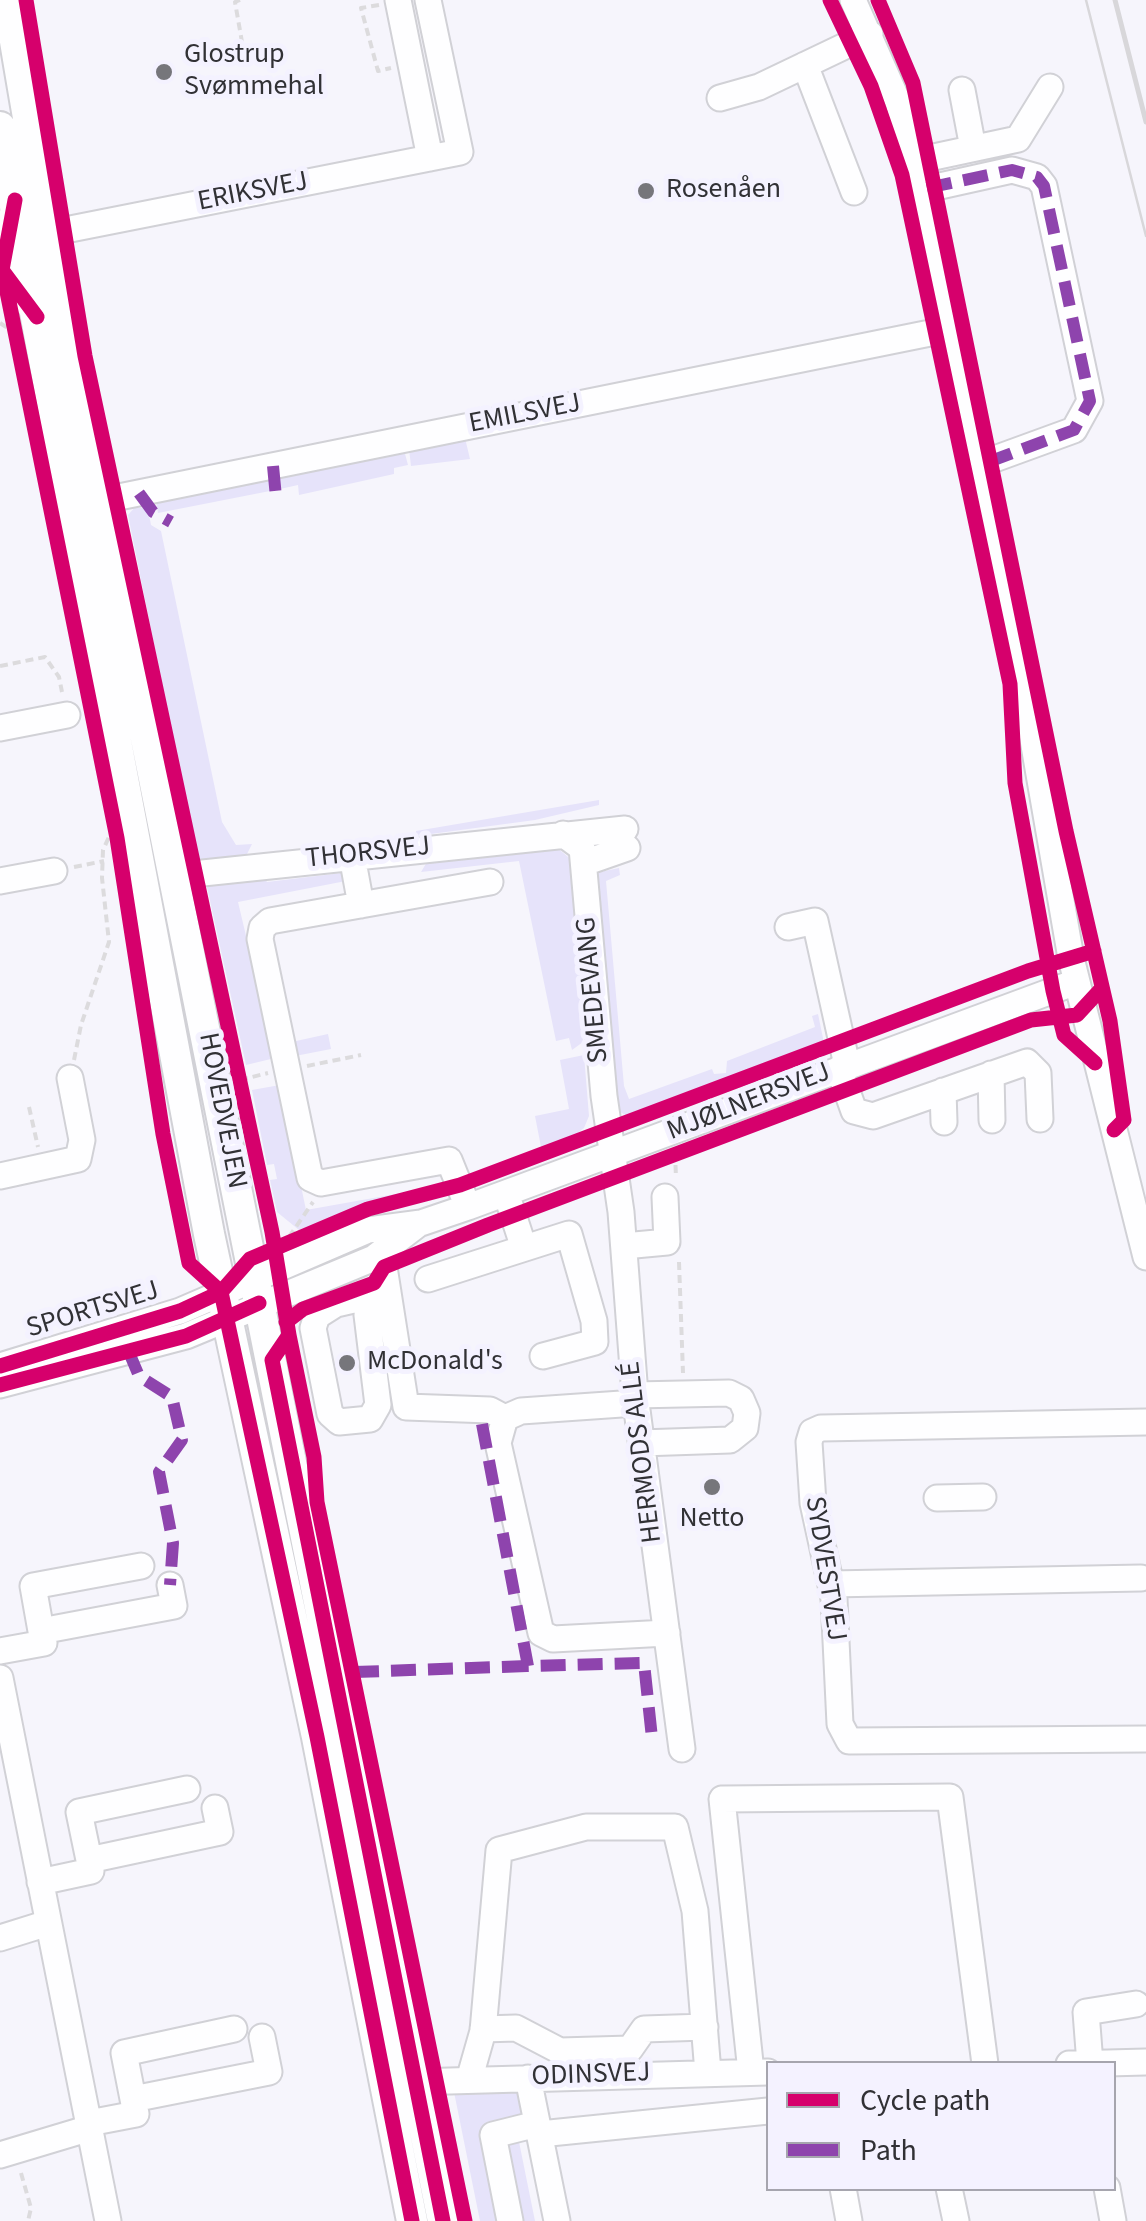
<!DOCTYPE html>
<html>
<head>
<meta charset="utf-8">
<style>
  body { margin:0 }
  #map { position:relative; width:1146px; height:2221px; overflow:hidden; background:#f6f5fc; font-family:"Source Sans 3",sans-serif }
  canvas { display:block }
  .legend { position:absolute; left:766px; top:2061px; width:350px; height:130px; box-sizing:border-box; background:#f4f2ff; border:2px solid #a6a5ae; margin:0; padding:12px 18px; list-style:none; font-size:30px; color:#313135 }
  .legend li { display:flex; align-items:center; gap:20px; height:50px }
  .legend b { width:50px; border:2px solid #a6a5ae }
</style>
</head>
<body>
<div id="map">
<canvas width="1146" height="2221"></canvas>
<ul class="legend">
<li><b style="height:12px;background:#d6006c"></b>Cycle path</li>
<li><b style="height:12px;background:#8e44ad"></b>Path</li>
</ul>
</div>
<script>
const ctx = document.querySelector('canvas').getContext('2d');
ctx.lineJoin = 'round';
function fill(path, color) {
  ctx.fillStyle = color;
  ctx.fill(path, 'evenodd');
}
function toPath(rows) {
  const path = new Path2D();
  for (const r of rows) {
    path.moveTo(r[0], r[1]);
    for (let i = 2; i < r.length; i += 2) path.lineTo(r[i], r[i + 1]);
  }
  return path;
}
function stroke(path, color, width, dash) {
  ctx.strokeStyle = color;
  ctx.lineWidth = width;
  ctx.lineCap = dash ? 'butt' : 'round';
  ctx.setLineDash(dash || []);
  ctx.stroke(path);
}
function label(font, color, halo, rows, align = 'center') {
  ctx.font = font + ' "Source Sans 3",sans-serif';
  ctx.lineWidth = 10;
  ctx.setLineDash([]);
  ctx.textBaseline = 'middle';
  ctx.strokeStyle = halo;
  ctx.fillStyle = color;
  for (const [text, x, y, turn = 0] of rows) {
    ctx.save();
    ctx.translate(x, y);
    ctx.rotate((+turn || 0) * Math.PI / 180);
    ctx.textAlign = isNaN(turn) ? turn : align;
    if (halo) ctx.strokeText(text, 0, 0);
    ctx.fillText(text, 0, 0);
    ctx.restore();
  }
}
fill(toPath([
  [465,438,470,459,411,466,409,449],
  [404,450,408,465,394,468,394,474,299,495,298,485,280,489,277,475],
  [272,477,275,490,158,513,156,501],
  [135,507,148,509,151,525,161,531,222,822,236,845,252,844,245,858,202,863,196,854,128,515],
  [599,800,599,805,535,820,416,836,416,831],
  [556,847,573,861,583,1042,572,1050,569,1038,556,1041,519,861,421,872,427,862],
  [619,868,620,875,606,881,624,1086,629,1099,712,1069,714,1074,726,1073,727,1061,815,1027,812,1016,818,1014,824,1043,627,1116,615,1109,595,873],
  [260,871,267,882,342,873,351,880,238,902,275,1058,246,1065,205,878],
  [328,1034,331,1049,290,1057,287,1043],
  [584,1055,589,1116,584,1128,569,1140,508,1162,541,1147,535,1116,569,1109,560,1060],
  [280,1085,306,1210,452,1184,370,1204,299,1230,277,1212,270,1180,277,1179,274,1164,267,1165,252,1090],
  [517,2090,526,2117,515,2122,535,2221,480,2221,454,2092]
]), '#e6e3fa');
const minor = toPath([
  [398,0,430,158],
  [853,0,898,102,922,190,1023,682,1071,958,1146,1257],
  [805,65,854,192],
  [962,90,973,148],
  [720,98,759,87,870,34],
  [915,161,1018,139,1050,87],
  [922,190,1012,170,1037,177,1044,186,1090,401,1074,430,978,465],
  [12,215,2,270,35,313],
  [45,234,460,152,428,0],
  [99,501,950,329],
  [0,728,67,715],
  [563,834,582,848,604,1096,621,1212,635,1395,682,1749],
  [352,856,361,905],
  [584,863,627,848],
  [174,876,625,829],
  [0,881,54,871],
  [788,927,815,921,847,1065],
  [839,1069,854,1111,873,1116,1027,1062,1038,1073,1040,1119],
  [991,1074,992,1120],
  [943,1091,944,1122],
  [0,1176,78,1159,82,1140,70,1078],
  [506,1193,524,1248],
  [468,1207,449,1160,321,1183,310,1178,260,939,262,928,270,921,490,882],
  [624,1246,667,1242,665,1197],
  [374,1258,384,1267,406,1407,490,1410,505,1418],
  [428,1279,569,1234,594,1321,595,1342,543,1356],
  [388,1292,336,1304,317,1316,313,1328,330,1414,339,1422,370,1419,378,1405,367,1315,389,1304],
  [0,1366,180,1311,368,1230,421,1223,468,1207,1076,982],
  [0,1385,186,1336,374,1258,417,1225],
  [635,1395,729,1393,741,1399,747,1413,745,1428,730,1440,641,1443],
  [636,1403,521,1411,505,1418,498,1443,541,1633,553,1639,667,1633],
  [1146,1422,821,1428,812,1432,809,1442,813,1503,834,1599,840,1724,849,1741,1146,1739],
  [937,1498,983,1497],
  [831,1584,1141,1578],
  [41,1631,33,1586,141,1566],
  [0,1651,44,1643,41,1631,174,1606,170,1585],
  [0,1678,108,2221],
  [89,1860,79,1812,187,1789],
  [40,1882,91,1871,89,1860,220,1832,215,1808],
  [0,1938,48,1923],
  [483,2029,516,2028,560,2051,630,2049,644,2029,705,2027],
  [1069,2064,1146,2062],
  [1090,2064,1086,2012,1136,2004],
  [751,2072,722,1799,950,1797,985,2064],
  [528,2078,557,2221],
  [469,2080,483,2031,499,1850,586,1827,675,1827,695,1911,708,2073],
  [414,2082,768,2072],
  [133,2099,124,2053,234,2029],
  [89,2123,136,2114,133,2099,269,2072,262,2037],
  [540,2134,768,2111],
  [0,2155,90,2128],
  [843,2188,849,2221],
  [949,2188,956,2221],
  [1107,2188,1113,2221],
  [510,2221,493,2135,537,2124]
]);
const major = toPath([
  [8,0,64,329,443,2221],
  [0,127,209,1234,317,1737,412,2221]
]);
stroke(minor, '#d1d1d6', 29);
stroke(major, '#d1d1d6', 34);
stroke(toPath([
  [240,0,235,2,246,65],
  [379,5,361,8,378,71,391,68],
  [0,323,9,329],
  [0,666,45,657,59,677,62,692],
  [74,867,104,861],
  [74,1060,81,1025,109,942,102,878,103,850,109,837],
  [307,1066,361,1055],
  [240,1080,268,1073],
  [29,1107,38,1147],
  [675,1152,676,1178],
  [289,1237,313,1202],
  [679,1262,683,1373],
  [21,2173,31,2208,28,2221]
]), '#dcdbdd', 4, [8, 5]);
stroke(minor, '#fefeff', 25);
stroke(major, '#fefeff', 30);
stroke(toPath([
  [1086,0,1146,236]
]), '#d8d7da', 2.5);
stroke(toPath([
  [1115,0,1146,122]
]), '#d8d7da', 5);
stroke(toPath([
  [927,188,1012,170,1037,177,1044,186,1090,401,1074,430,983,464],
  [273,466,276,497],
  [139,493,153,512,171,522],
  [128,1350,139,1376,172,1397,182,1440,159,1472,173,1543,170,1585],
  [482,1424,528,1666,644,1663,652,1738],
  [354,1672,528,1666]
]), '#8e44ad', 12, [25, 12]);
stroke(toPath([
  [26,0,85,356,272,1232,289,1335,272,1360,443,2221],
  [830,0,871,86,902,175,1010,684,1015,783,1053,991,1064,1035,1095,1063],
  [878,0,913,83,1066,831,1110,1021,1124,1120,1114,1130],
  [15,200,2,270,37,317],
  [0,257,117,838,163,1134,189,1263,221,1292],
  [221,1292,317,1737,412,2221],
  [286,1322,303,1309,374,1283,384,1267,488,1225,1031,1020,1077,1015,1102,988],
  [289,1335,314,1457,317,1502,465,2221],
  [0,1366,180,1311,221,1292,250,1259,368,1209,460,1185,1028,971,1094,951],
  [0,1385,186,1336,259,1303]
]), '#d6006c', 15);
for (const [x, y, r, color] of [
  [164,72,10,"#76767b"],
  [646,191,10,"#76767b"],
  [347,1363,10,"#76767b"],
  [712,1487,10,"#76767b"]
]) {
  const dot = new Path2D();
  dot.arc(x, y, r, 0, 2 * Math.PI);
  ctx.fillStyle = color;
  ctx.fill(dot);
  stroke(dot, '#f4f2ff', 4);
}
label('28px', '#313135', '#f4f2ff', [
  ["Glostrup",184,56],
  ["Svømmehal",184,88],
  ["Rosenåen",666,191],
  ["McDonald's",367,1363],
  ["Netto",712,1520,"center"]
], 'left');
label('28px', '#313135', '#f4f2ff', [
  ["ERIKSVEJ",253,193,-11],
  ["EMILSVEJ",525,415,-11],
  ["THORSVEJ",368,854,-6],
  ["SMEDEVANG",594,990,-95],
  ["MJØLNERSVEJ",749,1103,-21],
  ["HOVEDVEJEN",221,1111,79],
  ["SPORTSVEJ",93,1311,-17],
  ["HERMODS ALLÉ",643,1452,-97],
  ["SYDVESTVEJ",824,1569,81],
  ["ODINSVEJ",591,2076,-2]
]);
</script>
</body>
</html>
